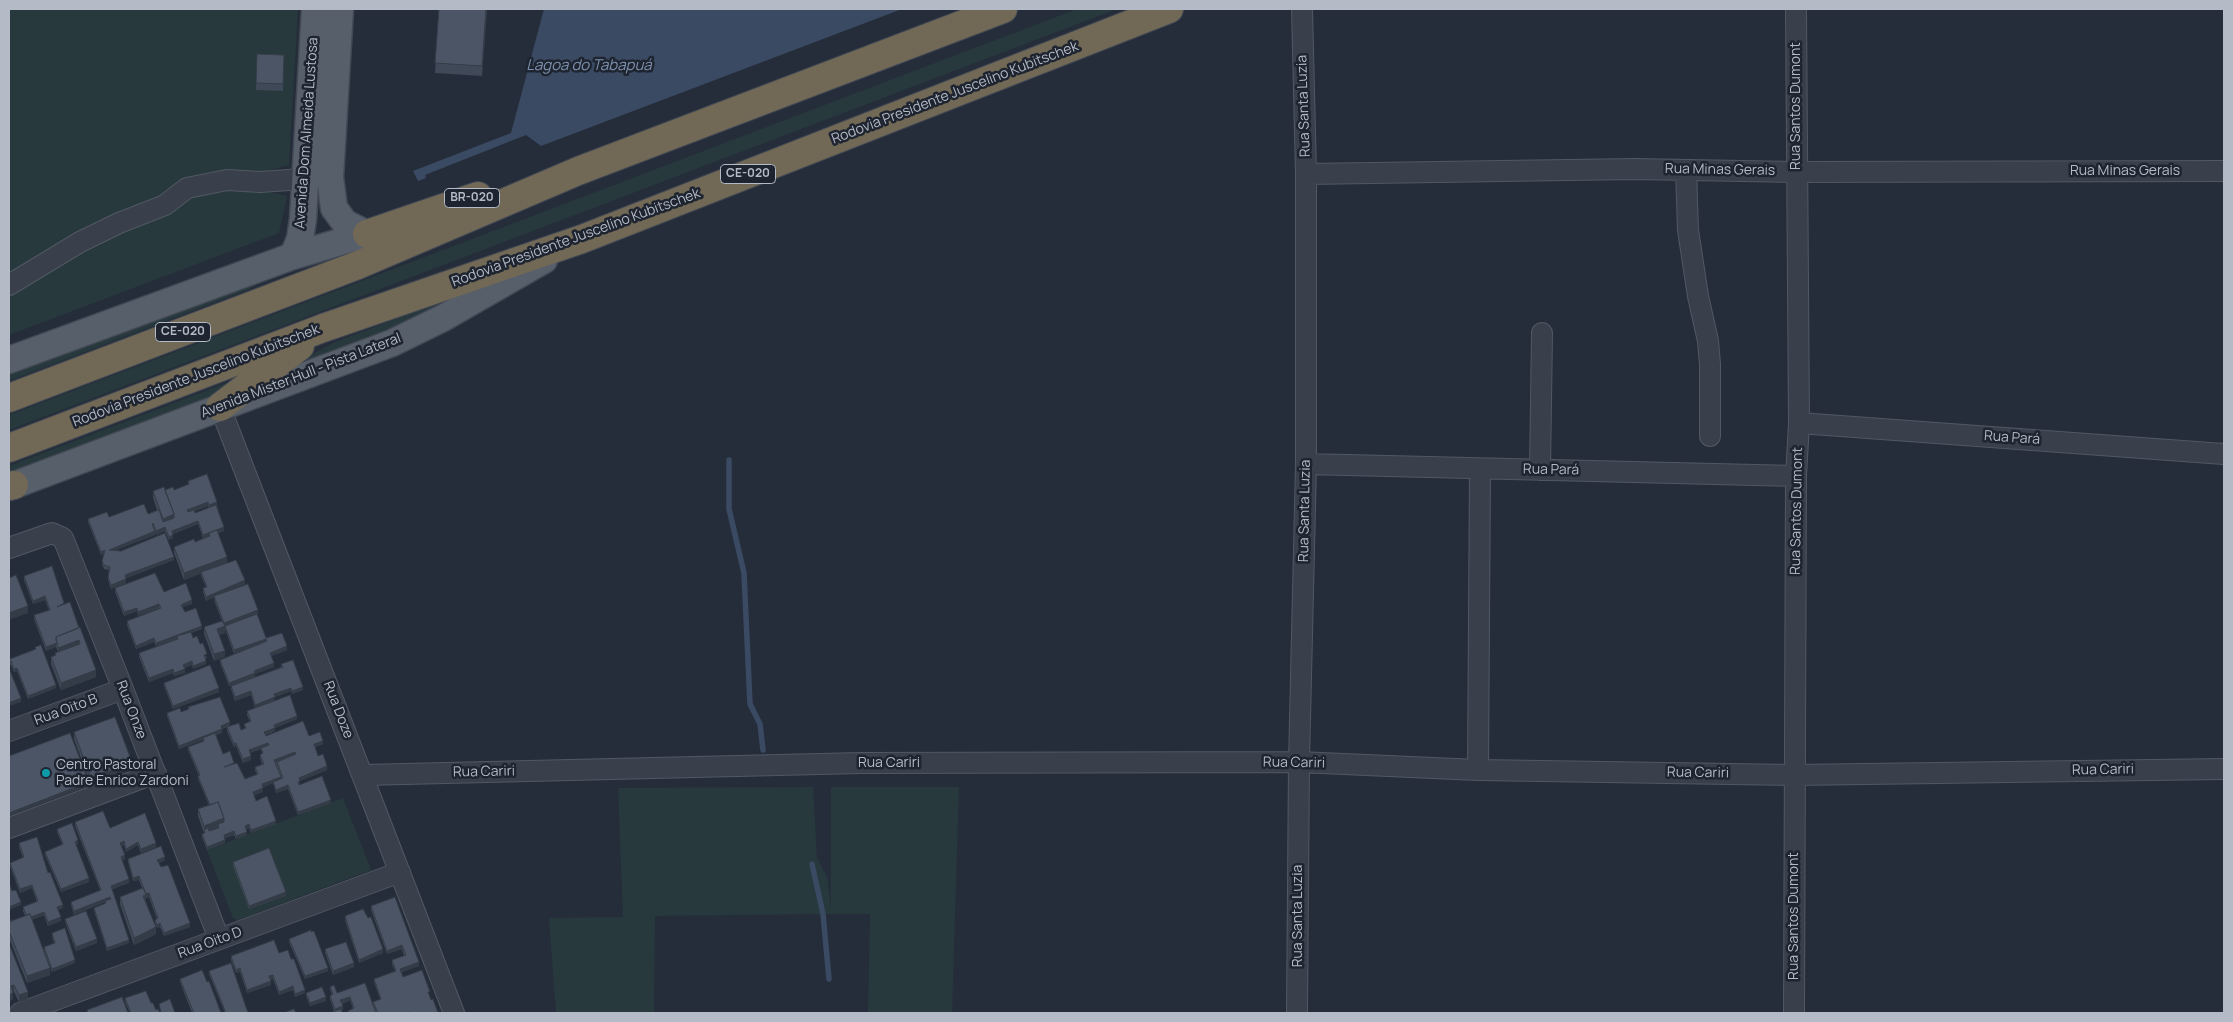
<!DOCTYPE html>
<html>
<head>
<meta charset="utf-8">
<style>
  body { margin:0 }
  #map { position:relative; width:2233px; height:1022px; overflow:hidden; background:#252d3b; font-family:Manrope,sans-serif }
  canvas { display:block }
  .frame { position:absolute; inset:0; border:10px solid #b4bbc7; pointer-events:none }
</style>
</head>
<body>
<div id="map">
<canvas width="2233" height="1022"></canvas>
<div class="frame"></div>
</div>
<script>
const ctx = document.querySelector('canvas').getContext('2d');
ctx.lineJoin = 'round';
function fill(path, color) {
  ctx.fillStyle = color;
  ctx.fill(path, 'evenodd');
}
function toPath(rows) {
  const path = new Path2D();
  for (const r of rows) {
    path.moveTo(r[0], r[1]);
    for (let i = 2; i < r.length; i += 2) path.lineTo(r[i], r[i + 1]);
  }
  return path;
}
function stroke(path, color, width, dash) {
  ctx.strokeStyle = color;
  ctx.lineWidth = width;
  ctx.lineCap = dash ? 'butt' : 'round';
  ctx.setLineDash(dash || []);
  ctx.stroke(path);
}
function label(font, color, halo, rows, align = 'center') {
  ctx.font = font + ' Manrope,sans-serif';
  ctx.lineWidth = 5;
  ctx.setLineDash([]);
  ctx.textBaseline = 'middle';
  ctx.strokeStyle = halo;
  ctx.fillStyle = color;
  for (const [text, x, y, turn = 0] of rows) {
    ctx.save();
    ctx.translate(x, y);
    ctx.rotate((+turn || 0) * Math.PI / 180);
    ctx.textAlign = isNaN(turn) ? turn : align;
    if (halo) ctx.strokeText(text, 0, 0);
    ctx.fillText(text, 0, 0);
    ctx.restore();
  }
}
fill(toPath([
  [9,9,298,9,289,165,260,173,260,190,287,196,279,233,9,335],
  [1077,9,1117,9,9,430,9,415],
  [272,277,247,290,9,381,9,371],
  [457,296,427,318,301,365,313,354,335,342],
  [242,377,224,394,9,476,9,466],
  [813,787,817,858,827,877,831,908,831,787,959,787,952,1013,868,1013,870,914,823,914,655,916,654,1013,556,1013,549,918,623,917,618,788],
  [343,798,371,870,238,920,233,918,207,850]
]), '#27393c');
fill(toPath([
  [544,9,902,9,541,146,526,135,425,175,426,178,418,181,413,171,511,133]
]), '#3b4a63');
stroke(toPath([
  [729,460,729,509,744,573,750,704,760,724,763,750],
  [812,864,823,914,829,979]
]), '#3b4a63', 5.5);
const minor = toPath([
  [1686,170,1688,230,1698,296,1708,341,1710,364,1710,436],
  [1306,174,1634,169,1796,172,2224,171],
  [9,285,80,242,119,223,165,205,187,188,227,180,260,182,289,180,306,177],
  [220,407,454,1013],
  [1799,423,2224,454],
  [1306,464,1796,476],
  [1540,470,1542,333],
  [9,548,52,533,63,538,123,689,219,939],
  [9,731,123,689],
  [1478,770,1480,469],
  [363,775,861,763,1299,762,1478,770,1794,775,2224,769],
  [9,828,156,773],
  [20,1013,400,872],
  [1297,1013,1299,762,1306,464,1306,174,1302,9],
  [1794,1013,1796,476,1799,423,1796,9]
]);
const major = toPath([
  [340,9,330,177,334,208,345,223,367,234],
  [293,256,300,239,303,219,315,9],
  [9,360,293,256,367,234],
  [9,487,392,343,443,318,544,260]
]);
const highway = toPath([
  [367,234,478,196],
  [9,398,358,265,578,171,1003,9],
  [220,407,300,346],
  [9,448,323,328,582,239,1169,9],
  [9,486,14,485]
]);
stroke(minor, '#515863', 22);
stroke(major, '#424954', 29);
stroke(highway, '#414853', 30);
stroke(minor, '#39404c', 20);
stroke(major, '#575f6b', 26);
stroke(highway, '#716856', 28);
fill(toPath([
  [439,9,487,9,482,76,435,73],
  [257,54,284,55,283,91,256,90],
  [188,481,217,505,224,531,218,533,227,563,245,584,227,592,258,614,257,614,266,638,287,650,271,656,274,667,255,674,255,677,281,667,281,664,303,690,292,694,291,691,275,697,275,701,297,719,275,728,275,731,266,735,266,736,309,736,323,744,315,747,318,756,327,770,300,781,300,784,331,803,298,815,288,789,276,793,273,783,263,787,263,792,254,795,256,801,276,824,251,833,249,828,246,829,247,835,236,839,234,835,225,838,225,843,207,850,202,837,202,834,204,833,198,816,198,809,209,805,198,779,199,776,188,750,188,747,203,742,203,740,179,749,167,716,167,713,181,712,188,709,188,707,230,726,222,729,222,733,216,735,223,754,234,764,245,779,257,775,255,770,255,767,262,764,260,758,260,755,262,754,261,749,250,753,251,760,243,763,236,746,234,747,227,731,227,727,241,730,245,728,244,724,250,722,247,715,247,711,255,708,251,695,235,701,231,689,231,686,240,682,229,686,220,663,220,660,234,654,225,629,225,626,225,633,219,635,214,661,204,634,204,627,222,621,214,600,214,597,206,601,203,592,203,588,206,587,201,576,201,573,184,580,174,553,174,547,195,542,203,538,198,524,173,534,173,538,169,540,165,531,156,535,153,526,153,527,155,535,115,550,174,560,126,578,126,583,111,589,108,580,108,577,109,570,104,569,102,564,104,554,101,555,88,522,88,519,148,514,157,510,153,498,153,491,174,490,188,485],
  [208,506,209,508,195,513,194,511],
  [24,576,64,604,96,677,61,690,51,664,51,657,55,655,55,653,58,652,56,647,46,651,34,619,34,615,49,610,45,600,33,604,24,580],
  [115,588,164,592,192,604,182,607,185,612,202,629,191,633,193,638,207,658,205,658,206,664,193,669,192,665,184,668,185,673,174,676,173,673,149,682,139,657,139,653,177,639,156,646,154,642,136,649,127,625,127,621,160,609,159,608,138,616,137,611,124,616,115,592],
  [35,647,56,688,28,699,17,671,14,672,11,665,9,666,9,656,10,659,35,650],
  [164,683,219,692,173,709,164,686],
  [74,732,132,769,91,785,74,739],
  [75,822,110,828,156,847,141,853,138,845,126,852,124,845,121,846,125,859,122,860,129,883,112,889,129,943,107,951,94,911,94,908,105,904,105,902,74,915,71,905,71,902,100,890,75,826],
  [57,829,78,844,76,845,89,882,61,892,45,855,45,852,62,844,57,832],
  [19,843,48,873,63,908,58,910,61,921,48,926,44,915,32,920,50,975,27,983,9,938,9,915,11,921,25,916,23,911,23,907,37,902,32,888,20,893,10,866,10,863,23,858,19,847],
  [128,859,165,860,159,863,190,927,164,936,160,927,157,928,155,923,155,920,157,919,149,897,146,898,146,902,156,934,134,945,120,904,120,897,142,888,139,880,133,881,128,862],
  [233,862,286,896,249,909,233,866],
  [371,906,419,966,401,972,403,977,430,995,429,996,431,1000,438,1013,348,1013,348,1011,353,1009,350,1000,342,1004,343,1010,334,1011,330,999,330,996,332,995,330,990,330,987,337,993,373,1005,373,1002,380,999,374,982,374,979,395,971,392,964,392,960,404,956,402,949,387,954,371,910],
  [345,916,383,953,359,963,345,920],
  [65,919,97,943,76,951,65,922],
  [52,933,75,963,52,972,44,951,44,947,54,943,52,937],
  [289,939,328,971,305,979,289,942],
  [9,946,28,999,19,1002,14,992,13,992,13,1000],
  [325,949,354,967,333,975,325,953],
  [279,953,291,959,305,993,295,997,293,990,279,995,273,979,271,979,271,985,247,993,240,972,236,973,231,960,231,956],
  [209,971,248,1013,225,1013,209,974],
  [180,979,207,982,221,1013,192,1013,180,982],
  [306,993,326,1001,310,1006,306,996],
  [125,998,151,1003,156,1010,160,1013,130,1013,125,1002]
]), '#404957');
fill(toPath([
  [486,9,487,9,482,76,482,66],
  [208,502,208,506,187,514,187,510],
  [217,502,217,505,209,508,209,505],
  [174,514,174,521,163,526,163,519],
  [198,521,198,524,172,534,172,531],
  [165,527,165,531,156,535,156,531],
  [224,527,224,531,210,536,209,533,209,536,203,538,203,535],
  [155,531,155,535,109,553,109,550],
  [173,535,173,538,169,540,169,537],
  [105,550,105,554,101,555,101,552],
  [174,557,174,560,125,579,125,575],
  [227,557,227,564,184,580,184,573],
  [126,579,126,583,111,589,111,585],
  [245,580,245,584,206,601,206,597],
  [45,596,45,600,33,604,33,601],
  [192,600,192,604,181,608,181,605],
  [159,604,159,608,138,616,138,612],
  [28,606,28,613,9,620,9,613],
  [137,608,137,611,124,616,124,612],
  [258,610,258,614,224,626,224,623],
  [202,626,202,629,177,638,177,636,177,639,156,646,156,643],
  [225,626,225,633,217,636,217,629],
  [154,638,154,642,136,649,136,646],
  [266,639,266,642,234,654,234,650],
  [79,640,79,647,58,654,58,648],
  [56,644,56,647,46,651,46,647],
  [287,646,287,650,270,656,270,653],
  [225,651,225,657,214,661,214,654],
  [192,661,192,665,183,668,183,665],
  [206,661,206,664,193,669,193,666],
  [274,663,274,667,255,674,255,677,229,686,229,683,254,671],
  [17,668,17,671,14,672,14,669],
  [173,669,173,673,149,682,149,678],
  [185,669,185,673,174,676,174,673],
  [96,670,96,677,61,690,61,683],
  [56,685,56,688,28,699,28,696],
  [303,687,303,690,292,694,292,691],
  [219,688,219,692,173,709,173,706],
  [291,688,291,691,274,698,274,694],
  [251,691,251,695,235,701,235,697],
  [275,697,275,701,255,708,255,705],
  [21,698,21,702,9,706,9,703],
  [297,716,297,719,274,728,274,725],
  [230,722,230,726,221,729,221,726],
  [275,728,275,731,264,735,264,732],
  [222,729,222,733,203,740,203,738,203,740,179,749,179,746],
  [323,741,323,744,314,748,314,744],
  [236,743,236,746,234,747,234,744],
  [268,743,268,746,249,753,249,750],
  [295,752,295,755,274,763,274,760],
  [251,756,251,760,243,763,243,759],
  [132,762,132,769,91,785,91,778],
  [327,766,327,770,300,781,300,784,298,785,299,778],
  [281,777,281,780,273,782,273,783,262,788,262,784],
  [89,782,89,786,9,816,9,813],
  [288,785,288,789,276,793,276,790],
  [263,788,263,792,253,796,253,792],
  [331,800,331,803,298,815,298,812],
  [224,818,224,825,218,824,218,828,205,833,204,826],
  [276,821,276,824,251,833,251,830],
  [249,824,249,828,245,829,245,826],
  [234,831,234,835,224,839,224,835],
  [247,832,247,835,236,839,236,836],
  [78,840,78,844,75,845,75,842],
  [225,840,225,843,207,850,207,847],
  [124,841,124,845,120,846,120,843],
  [138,842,138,845,126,852,126,849],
  [156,843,156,847,141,853,141,849],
  [125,855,125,859,121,860,121,857],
  [165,857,165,860,157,863,157,860],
  [139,876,139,880,133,881,133,878],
  [89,878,89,882,61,892,61,889],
  [129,879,129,883,111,890,111,886],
  [32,885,32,888,20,893,20,889],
  [286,892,286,896,249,909,249,906],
  [149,893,149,897,146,898,146,902,143,903,143,896,145,894],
  [110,897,110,900,74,915,74,911],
  [21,902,21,905,9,910,9,907],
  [63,905,63,908,57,910,57,907],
  [44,912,44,915,27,922,27,918],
  [61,917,61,921,48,926,48,922],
  [160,923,160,927,157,928,157,925],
  [190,923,190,927,164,936,164,933],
  [156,927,156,934,134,945,134,938],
  [97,939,97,943,76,951,76,947],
  [129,940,129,943,107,951,107,948],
  [402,945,402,949,387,954,387,951],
  [383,949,383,953,359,963,359,960],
  [75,960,75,963,52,972,52,969],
  [419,962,419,966,400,973,400,969],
  [354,963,354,967,333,975,333,971],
  [50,968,50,975,27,983,27,976],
  [240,968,240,972,236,973,236,970],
  [328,968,328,971,305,979,305,976],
  [273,975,273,979,269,980,269,976],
  [271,981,271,985,247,993,247,990],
  [14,985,14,992,11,993,11,986],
  [293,986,293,990,279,995,279,992],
  [305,990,305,993,295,997,295,994],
  [28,992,28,999,19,1002,19,995],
  [13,993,13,1000,9,1001,9,995],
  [326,997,326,1001,310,1006,310,1003],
  [350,997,350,1000,340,1004,340,1000],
  [343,1006,343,1010,335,1013,335,1009]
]), '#343c47');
const building = toPath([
  [439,9,486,9,482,66,435,63,439,9],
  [257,54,284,55,283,84,256,83,257,54],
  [207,474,217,502,209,505,208,502,187,510,188,512,194,510,195,513,216,505,224,527,203,535,198,521,172,531,173,535,169,537,165,527,156,531,153,523,152,524,155,531,109,550,121,551,165,533,174,557,125,575,126,579,111,585,108,577,110,567,104,565,102,561,105,550,101,552,88,519,107,512,109,517,144,504,148,514,159,510,163,522,174,518,174,514,165,490,173,487,174,490,189,484,188,481,207,474],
  [164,487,174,514,163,519,153,491,164,487],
  [217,530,227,557,184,573,174,547,194,539,195,542,210,536,209,533,217,530],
  [236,560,245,580,206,597,203,588,207,587,201,572,236,560],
  [52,566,64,603,57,607,70,602,79,628,56,637,56,640,57,643,46,647,34,615,50,610,45,596,33,601,24,576,52,566],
  [155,573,164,592,186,583,192,600,181,605,185,612,196,608,202,626,156,643,154,638,136,646,127,621,161,608,159,604,138,612,137,608,124,612,115,588,155,573],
  [16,575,28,606,9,613,9,578,16,575],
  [248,584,258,610,224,623,214,596,248,584],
  [257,614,266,638,282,633,287,646,270,653,274,663,254,671,255,673,229,683,220,660,267,641,266,639,234,650,225,626,257,614],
  [222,621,225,626,217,629,225,651,214,654,204,627,222,621],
  [80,627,96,670,61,683,51,657,56,655,55,653,80,644,79,640,58,648,56,637,80,627],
  [191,632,193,638,197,636,200,644,203,643,207,654,204,655,206,661,193,666,192,661,183,665,185,669,174,673,173,669,149,678,139,653,178,639,177,636,191,632],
  [41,645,56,685,28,696,17,668,14,669,11,661,9,662,9,656,10,659,36,649,35,647,41,645],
  [293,660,303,687,292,691,291,688,274,694,275,697,255,705,251,691,235,697,231,686,283,667,281,664,293,660],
  [210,665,219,688,173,706,164,683,210,665],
  [9,668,21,698,9,703,9,668],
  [290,695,297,716,274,725,275,728,264,732,266,736,303,721,309,736,320,732,323,741,314,744,318,756,323,754,327,766,299,778,300,781,298,782,299,785,322,776,331,800,298,812,288,785,276,790,273,782,283,778,277,762,296,754,295,752,274,760,281,777,262,784,263,788,253,792,256,801,267,796,276,821,251,830,249,824,245,826,247,832,236,836,234,831,224,835,225,840,207,847,202,834,205,833,204,830,208,828,209,831,219,828,218,824,224,822,224,818,218,802,210,805,198,776,200,775,188,747,204,741,203,738,215,733,223,754,230,751,234,763,224,767,237,763,245,779,258,774,255,767,264,764,260,755,263,753,261,748,269,745,268,743,249,750,251,756,243,759,236,743,234,744,227,727,239,723,241,730,246,728,244,724,251,721,247,711,290,695],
  [220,697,230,722,221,726,222,729,179,746,167,713,180,708,181,712,189,709,188,707,220,697],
  [115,717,132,762,91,778,74,732,115,717],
  [70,733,89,782,9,813,9,756,70,733],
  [218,802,224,818,204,826,198,809,218,802],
  [103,811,110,828,145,813,156,843,141,849,138,842,126,849,124,841,120,843,125,855,121,857,129,879,111,886,129,940,107,948,94,908,106,903,105,901,111,899,110,897,74,911,71,902,101,890,75,822,103,811],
  [72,823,78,840,75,842,89,878,61,889,45,852,63,844,57,829,72,823],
  [37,837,48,873,50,872,63,905,57,907,61,917,48,922,44,912,31,917,30,914,26,915,23,907,38,901,32,885,20,889,10,863,24,857,19,843,37,837],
  [161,846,165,857,157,860,161,867,168,865,190,923,164,933,160,923,157,925,155,920,158,918,149,893,146,894,139,876,133,878,128,859,161,846],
  [269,848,286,892,249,906,233,862,269,848],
  [9,882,12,891,16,890,21,902,9,907,9,882],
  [143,888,146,895,143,896,156,927,134,938,120,897,143,888],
  [395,897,419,962,400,969,403,977,422,970,430,992,428,992,431,1000,433,999,438,1013,411,1013,410,1012,405,1013,378,1013,373,1002,381,999,374,979,396,971,392,960,406,955,402,945,387,951,371,906,395,897],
  [363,909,368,918,371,917,383,949,359,960,345,916,363,909],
  [86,911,97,939,76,947,65,919,86,911],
  [30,914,50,968,27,976,9,931,9,922,30,914],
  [65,928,75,960,52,969,44,947,55,943,52,933,65,928],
  [311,930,311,932,314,931,328,968,305,976,289,939,311,930],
  [274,940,279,953,288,950,291,959,294,959,305,990,295,994,293,986,279,992,273,975,269,976,271,981,247,990,240,968,236,970,231,956,274,940],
  [346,942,354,963,333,971,325,949,346,942],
  [9,946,10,946,28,992,19,995,14,985,11,986,13,993,9,995,9,946],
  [231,963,248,1013,226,1013,209,971,231,963],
  [202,970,207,982,209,981,221,1013,194,1013,180,979,202,970],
  [365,983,376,1013,348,1013,348,1011,354,1008,350,997,340,1000,343,1006,335,1009,330,996,333,994,330,987,334,985,337,993,365,983],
  [322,987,326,997,310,1003,306,993,322,987],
  [146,991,151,1003,153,1003,156,1010,158,1009,160,1013,131,1013,125,998,146,991],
  [122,997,128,1013,88,1013,87,1010,122,997],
  [170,999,175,1013,161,1013,159,1004,170,999],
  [294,1009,296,1013,283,1013,294,1009],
  [341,1009,342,1013,329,1013,341,1009]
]);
fill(building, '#4b5565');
stroke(building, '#343c47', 1);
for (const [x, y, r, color] of [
  [46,773,5,"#0f9aa8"]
]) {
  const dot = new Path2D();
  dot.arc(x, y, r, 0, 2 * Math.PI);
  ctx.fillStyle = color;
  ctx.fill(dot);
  stroke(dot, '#1e2530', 2);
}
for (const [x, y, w] of [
  [748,174,55],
  [472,198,55],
  [183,332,55]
]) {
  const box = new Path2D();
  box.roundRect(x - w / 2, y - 9.5, w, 19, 4);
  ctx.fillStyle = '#1e2530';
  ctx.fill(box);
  stroke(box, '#b4bbc7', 1);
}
label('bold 12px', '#b4bbc7', null, [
  ["CE-020",748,174],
  ["BR-020",472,198],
  ["CE-020",183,332]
]);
label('14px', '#b4bbc7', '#1e2530', [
  ["Rodovia Presidente Juscelino Kubitschek",955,93,-21],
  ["Rua Santa Luzia",1304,106,-92],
  ["Rua Santos Dumont",1796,106,-90],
  ["Avenida Dom Almeida Lustosa",307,133,-86],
  ["Rua Minas Gerais",1720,170,1],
  ["Rua Minas Gerais",2125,171],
  ["Rodovia Presidente Juscelino Kubitschek",576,238,-20],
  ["Rodovia Presidente Juscelino Kubitschek",196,376,-21],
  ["Avenida Mister Hull - Pista Lateral",301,376,-21],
  ["Rua Pará",2012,438,4],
  ["Rua Pará",1551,470,1],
  ["Rua Santa Luzia",1305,511,-89],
  ["Rua Santos Dumont",1797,511,-89],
  ["Rua Oito B",66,710,-20],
  ["Rua Onze",131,710,69],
  ["Rua Doze",338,710,69],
  ["Rua Cariri",889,763],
  ["Rua Cariri",1294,763,1],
  ["Rua Cariri",2103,770,-1],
  ["Rua Cariri",484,772,-1],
  ["Rua Cariri",1698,773,1],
  ["Rua Santa Luzia",1298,916,-90],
  ["Rua Santos Dumont",1794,916,-90],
  ["Rua Oito D",210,943,-20]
]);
label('14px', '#b4bbc7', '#1e2530', [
  ["Centro Pastoral",56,765],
  ["Padre Enrico Zardoni",56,781]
], 'left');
label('italic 15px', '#7d90ad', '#1e2530', [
  ["Lagoa do Tabapuá",589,66]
]);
</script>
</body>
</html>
